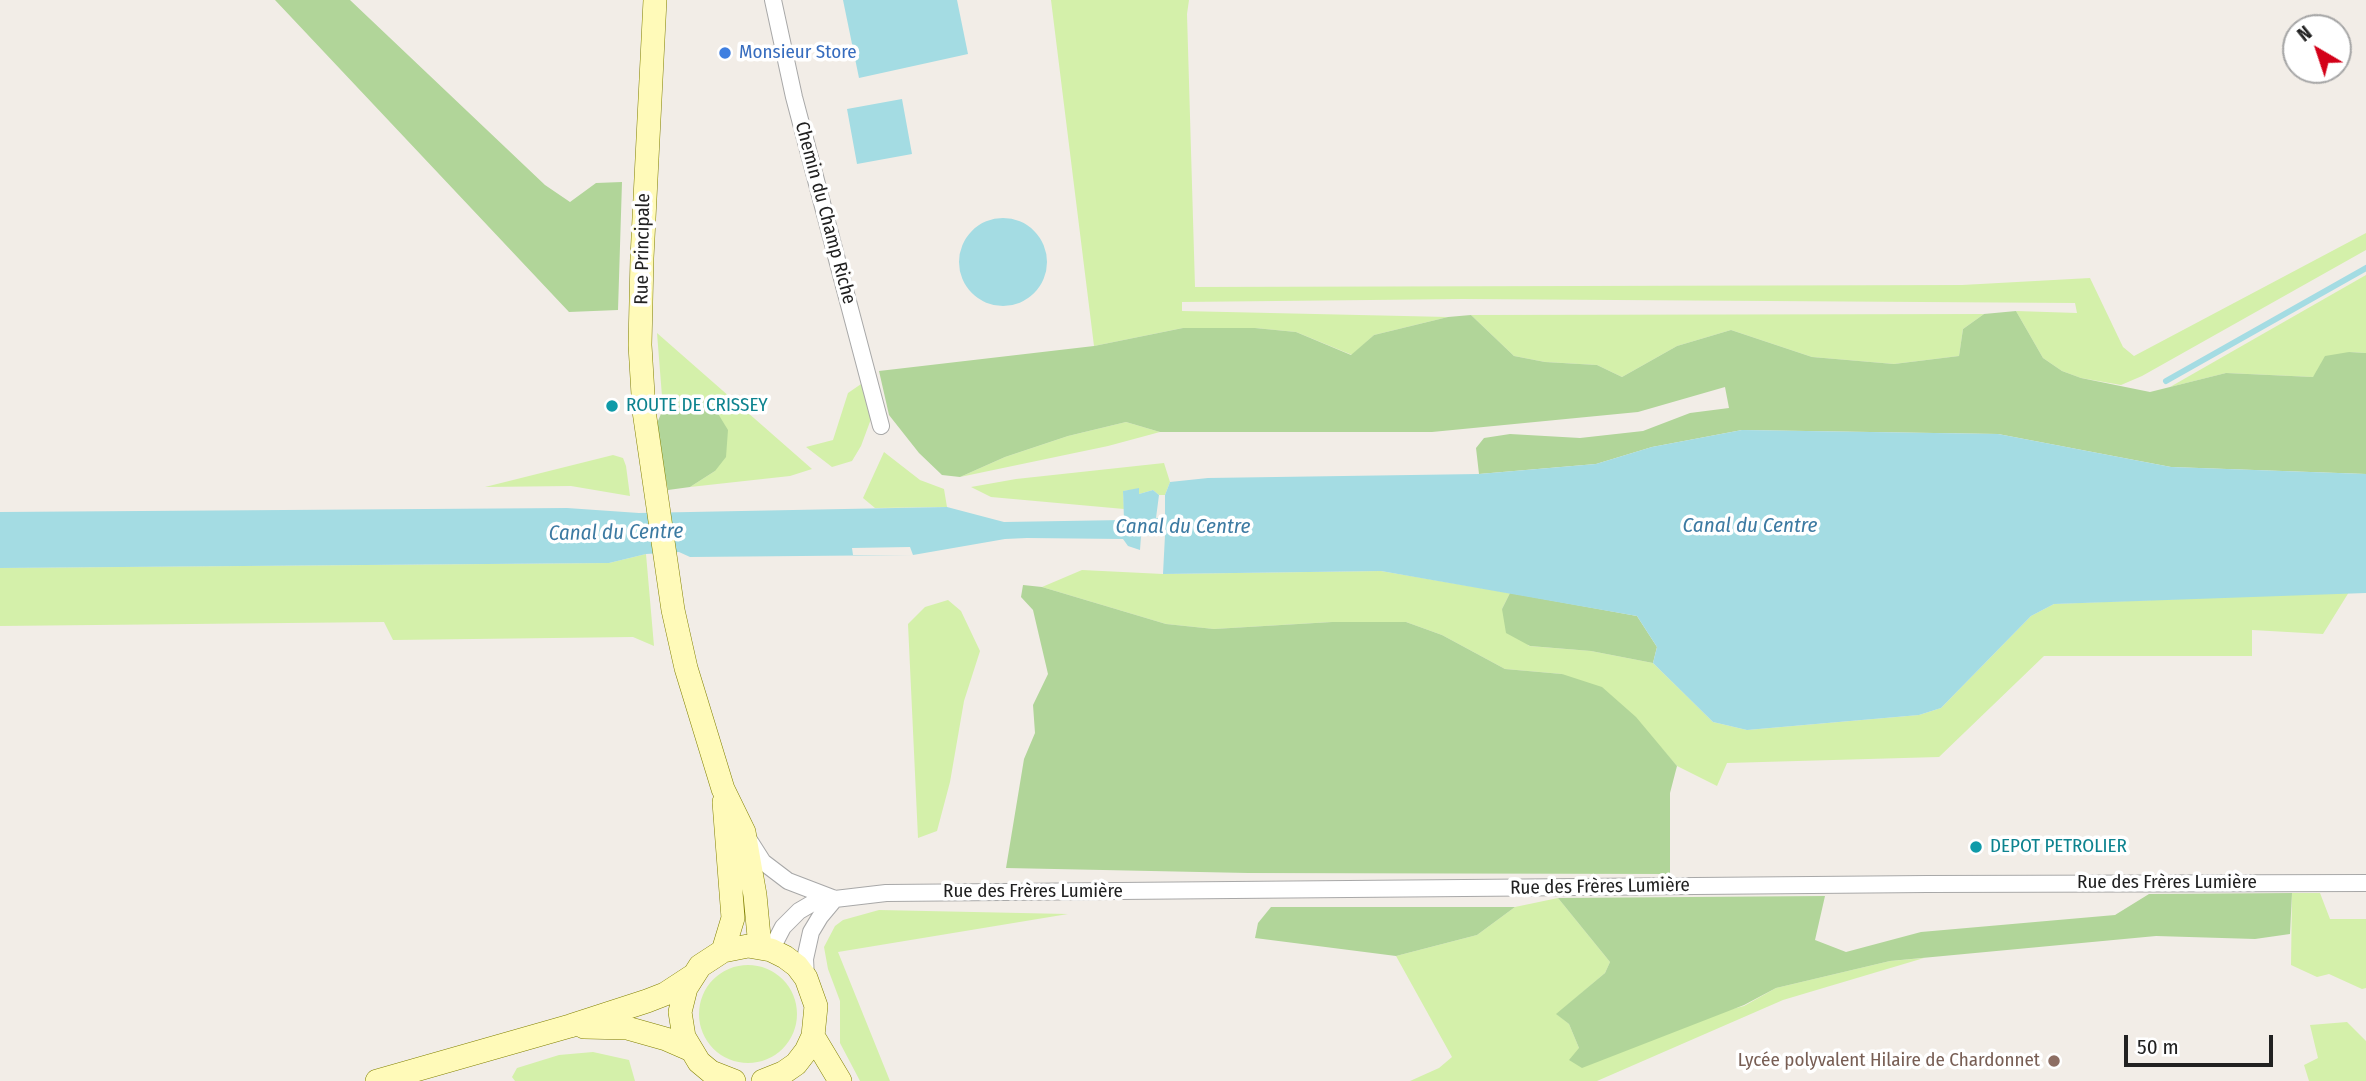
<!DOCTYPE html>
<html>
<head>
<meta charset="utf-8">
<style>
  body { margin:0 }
  #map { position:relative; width:2366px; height:1081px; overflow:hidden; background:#f2ede7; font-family:"Fira Sans Condensed",sans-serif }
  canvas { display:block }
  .north { position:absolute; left:2282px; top:14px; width:70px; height:70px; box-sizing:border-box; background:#fff; border:2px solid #a6a6a6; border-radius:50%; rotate:321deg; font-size:19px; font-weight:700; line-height:28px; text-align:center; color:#212121 }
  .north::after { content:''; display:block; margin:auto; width:24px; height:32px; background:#d30018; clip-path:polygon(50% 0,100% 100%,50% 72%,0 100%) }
  .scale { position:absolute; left:2124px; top:1035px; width:149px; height:32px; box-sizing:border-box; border:4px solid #212121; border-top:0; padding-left:9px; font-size:21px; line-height:24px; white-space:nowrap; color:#212121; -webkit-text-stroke:5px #fff; paint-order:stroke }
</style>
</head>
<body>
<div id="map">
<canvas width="2366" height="1081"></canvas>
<div class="north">N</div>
<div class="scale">50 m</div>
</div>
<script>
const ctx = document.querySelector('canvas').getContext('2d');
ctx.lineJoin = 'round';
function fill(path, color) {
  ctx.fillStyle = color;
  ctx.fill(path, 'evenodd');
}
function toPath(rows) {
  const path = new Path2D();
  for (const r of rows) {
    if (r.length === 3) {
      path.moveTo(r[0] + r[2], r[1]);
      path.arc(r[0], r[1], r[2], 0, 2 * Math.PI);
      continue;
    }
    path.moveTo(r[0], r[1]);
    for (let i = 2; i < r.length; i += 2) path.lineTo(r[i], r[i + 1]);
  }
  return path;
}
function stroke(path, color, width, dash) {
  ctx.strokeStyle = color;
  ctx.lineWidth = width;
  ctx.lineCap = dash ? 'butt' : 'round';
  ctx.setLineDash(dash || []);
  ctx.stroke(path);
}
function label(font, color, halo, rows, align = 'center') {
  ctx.font = font + ' "Fira Sans Condensed",sans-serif';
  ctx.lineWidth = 7;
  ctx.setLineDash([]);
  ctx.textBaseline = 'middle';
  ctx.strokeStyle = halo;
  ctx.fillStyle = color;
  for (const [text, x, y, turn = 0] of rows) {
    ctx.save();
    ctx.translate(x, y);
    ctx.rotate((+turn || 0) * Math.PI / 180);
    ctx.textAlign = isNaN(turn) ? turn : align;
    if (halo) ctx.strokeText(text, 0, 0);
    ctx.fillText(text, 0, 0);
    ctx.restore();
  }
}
fill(toPath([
  [1051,0,1189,0,1187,14,1195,287,1962,285,2090,278,2123,347,2134,356,2366,233,2366,250,2142,376,2121,385,2081,378,2062,371,2043,358,2016,311,2077,313,2075,303,1463,299,1182,302,1182,311,1448,317,1374,335,1352,355,1296,332,1255,328,1183,328,1094,346],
  [2366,275,2366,353,2349,352,2313,377,2226,373,2170,387],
  [1984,314,1963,329,1959,356,1894,364,1812,357,1731,330,1677,346,1622,377,1597,365,1545,362,1514,356,1471,315],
  [657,333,812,469,790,476,690,487,715,471,709,399,663,409],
  [864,382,871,419,861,446,852,461,832,467,806,447,833,440,848,393],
  [1126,422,1160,432,1108,446,960,477,1005,457,1068,436],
  [884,452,920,480,944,489,947,507,875,508,863,498],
  [613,455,623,458,626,466,630,496,571,486,485,487],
  [1164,463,1170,482,1165,495,1159,495,1153,490,1139,494,1139,489,1123,491,1124,509,991,497,971,487,1016,479],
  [646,554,654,646,633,637,393,640,384,622,0,626,0,568,609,563],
  [1082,570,1163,574,1381,571,1510,593,1502,609,1529,646,1591,651,1653,663,1713,722,1747,730,1919,715,1941,708,2031,616,2054,604,2349,592,2323,634,2252,630,2252,656,2044,656,1939,757,1727,763,1717,786,1677,766,1662,749,1562,674,1505,669,1442,635,1406,622,1332,622,1214,629,1166,624,1042,587],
  [948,600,961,611,980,651,964,701,950,782,937,831,918,838,908,624,925,607],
  [2292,893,2320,893,2330,919,2366,919,2366,988,2362,989,2329,974,2317,977,2291,965],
  [1558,898,1610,962,1605,973,1557,1014,1569,1024,1579,1048,1744,1006,1776,988,1890,961,1924,958,1783,1000,1597,1081,1410,1081,1439,1068,1452,1057,1396,956,1477,935,1515,907],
  [879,910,1068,914,838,952,890,1081,860,1081,840,1043,840,1001,828,969,824,947,835,926,843,920],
  [748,1014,49],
  [2347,1022,2366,1041,2366,1081,2309,1081,2304,1065,2318,1058,2310,1025],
  [593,1052,629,1060,635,1081,515,1081,512,1077,517,1068,559,1055]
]), '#d4f0aa');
fill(toPath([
  [275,0,350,0,545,185,570,202,596,183,622,182,618,310,569,312],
  [2016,311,2043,358,2062,371,2081,378,2150,392,2226,373,2313,377,2325,356,2349,352,2366,353,2366,474,2171,467,1998,434,1742,430,1652,447,1596,464,1479,474,1476,448,1484,438,1510,434,1580,438,1643,431,1690,413,1729,408,1725,387,1638,412,1432,432,1160,432,1126,422,1068,436,1005,457,960,477,942,475,919,453,889,415,879,371,1094,346,1183,328,1255,328,1296,332,1351,355,1374,335,1448,317,1471,315,1514,356,1545,362,1597,365,1622,377,1677,346,1731,330,1812,357,1894,364,1959,356,1963,329,1984,314],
  [709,399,728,430,726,457,715,471,690,487,668,490,655,428,663,409],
  [1023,585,1042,587,1166,624,1214,629,1332,622,1406,622,1442,635,1505,669,1562,674,1602,687,1636,717,1677,766,1670,793,1670,874,1248,873,1006,868,1024,759,1035,733,1033,705,1048,674,1033,610,1021,597],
  [1510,593,1637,616,1657,647,1653,663,1591,651,1530,646,1506,633,1502,609],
  [2292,893,2290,934,2255,939,2156,936,1890,961,1776,988,1744,1005,1582,1068,1569,1060,1579,1048,1569,1024,1556,1014,1605,973,1610,962,1558,898,1825,896,1815,940,1846,952,1921,932,2115,915,2149,894],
  [1271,907,1515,907,1477,935,1396,956,1255,938,1258,923]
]), '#b1d599');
fill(toPath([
  [843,0,957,0,968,54,859,78],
  [902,99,912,154,857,164,847,109],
  [1003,262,44],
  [1742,430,1998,434,2171,467,2366,474,2366,593,2054,604,2031,616,1941,708,1919,715,1747,730,1713,722,1653,663,1657,647,1637,616,1381,571,1163,574,1165,535,1141,536,1140,550,1128,546,1123,539,1027,538,1005,539,913,555,690,557,679,552,646,554,609,563,0,568,0,512,567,508,639,513,947,507,1004,522,1124,520,1123,491,1139,488,1139,494,1153,490,1159,495,1156,518,1165,518,1165,495,1170,482,1208,478,1479,474,1596,464,1652,447]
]), '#a4dce3');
fill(toPath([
  [910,547,913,555,853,555,852,548]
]), '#f2ede7');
stroke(toPath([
  [2166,381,2366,268]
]), '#a4dce3', 6);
const street = toPath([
  [773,0,794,97,881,426],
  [749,840,763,862,788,881,835,899,886,893,1927,884,2366,883],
  [771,950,783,927,799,911,811,904,835,899,820,917,811,932,805,959,806,978]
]);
const secondary = toPath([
  [655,0,642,258,640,345,644,411,673,610,686,668,723,789,744,832,755,895,760,947],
  [723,951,733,918,724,802],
  [584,1027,627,1028,666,1039,689,1049],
  [813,1036,840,1081],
  [377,1081,570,1026,647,1001,665,994,691,977],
  [734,1081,711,1072,699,1062,684,1037,680,1012,686,988,700,966,723,951,748,946,771,950,785,957,797,966,806,978,816,1006,813,1036,806,1051,796,1064,783,1073,763,1081]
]);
stroke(street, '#a8a8a8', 18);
stroke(secondary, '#818000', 24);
stroke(street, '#fff', 16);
stroke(secondary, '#fffab9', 23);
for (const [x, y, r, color] of [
  [725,53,7,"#3f7fe0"],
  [612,406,7,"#0f9aa8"],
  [1976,847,7,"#0f9aa8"],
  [2054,1061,7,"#8d6e63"]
]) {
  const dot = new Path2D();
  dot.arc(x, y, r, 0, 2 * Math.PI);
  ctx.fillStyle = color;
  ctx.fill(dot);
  stroke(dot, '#fff', 2.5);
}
label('19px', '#366cbe', '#fff', [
  ["Monsieur Store",739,53]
], 'left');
label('19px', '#212121', '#fff', [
  ["Chemin du Champ Riche",825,213,75],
  ["Rue Principale",643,249,-89],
  ["Rue des Frères Lumière",2167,883],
  ["Rue des Frères Lumière",1600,887,-1],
  ["Rue des Frères Lumière",1033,892]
]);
label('19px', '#0d838f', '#fff', [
  ["ROUTE DE CRISSEY",626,406],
  ["DEPOT PETROLIER",1990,847]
], 'left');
label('19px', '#785e54', '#fff', [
  ["Lycée polyvalent Hilaire de Chardonnet",2040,1061]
], 'right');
label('italic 21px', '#3c7aa2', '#fff', [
  ["Canal du Centre",1750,526],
  ["Canal du Centre",1183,527],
  ["Canal du Centre",616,533,-1]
]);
</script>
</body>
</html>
